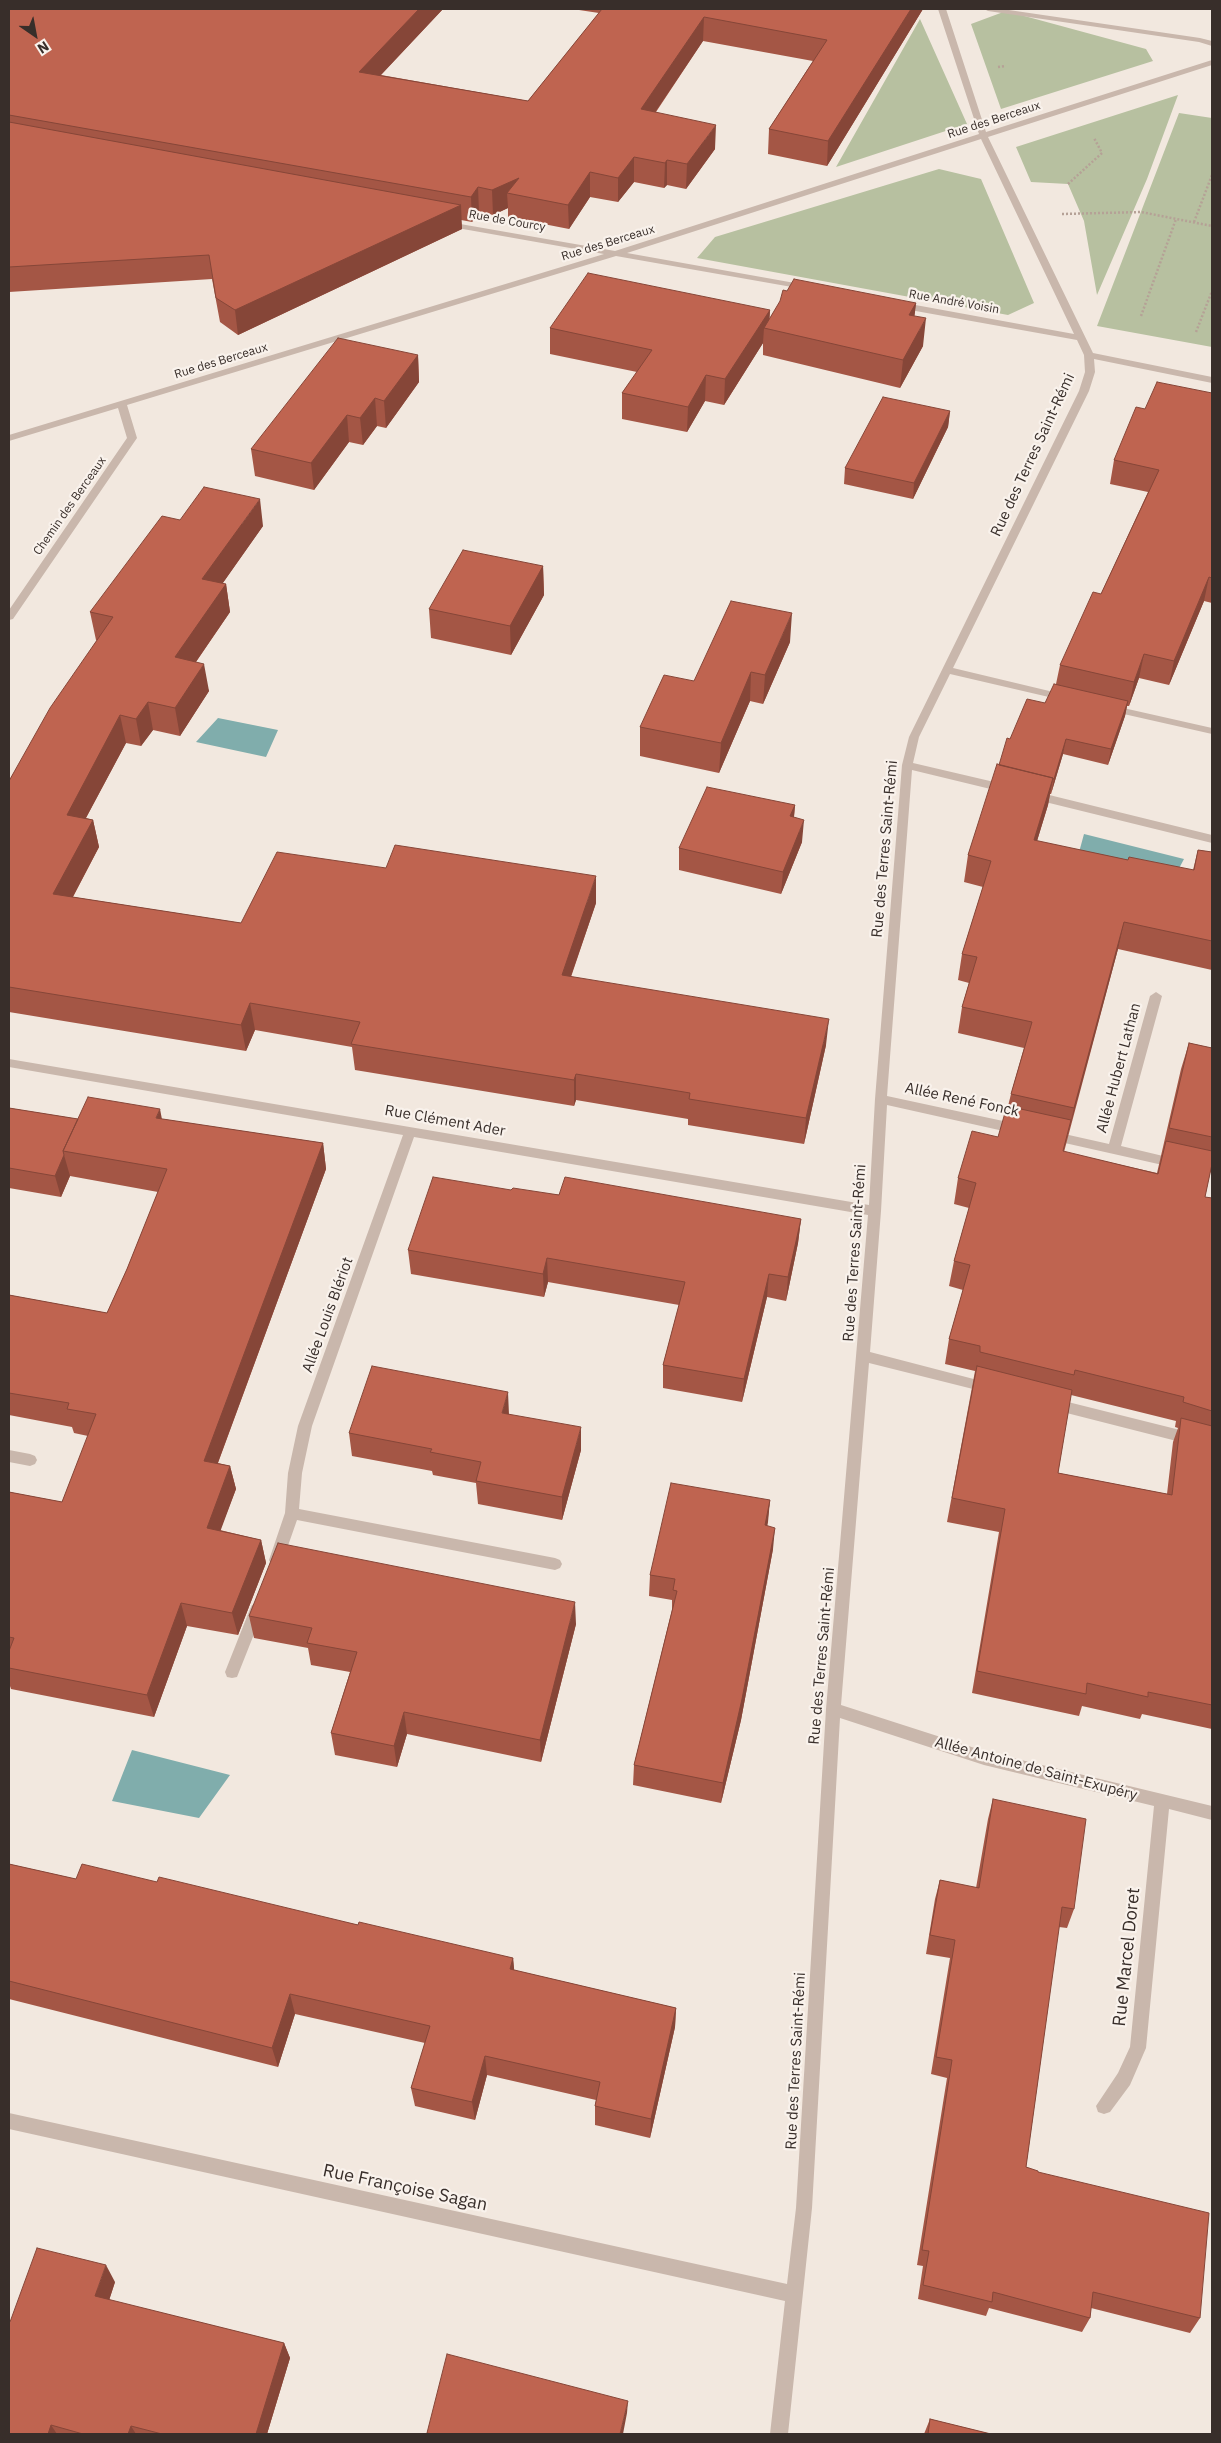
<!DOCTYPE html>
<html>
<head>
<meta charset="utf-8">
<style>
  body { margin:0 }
  #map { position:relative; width:1221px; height:2443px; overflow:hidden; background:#f2e8df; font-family:"IBM Plex Sans",sans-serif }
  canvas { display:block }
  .frame { position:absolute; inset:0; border:10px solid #382e2a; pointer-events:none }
  .north { position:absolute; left:10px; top:10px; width:50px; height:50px; -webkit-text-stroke:4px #f9f2ec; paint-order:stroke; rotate:147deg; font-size:14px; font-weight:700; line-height:20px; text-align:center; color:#382e2a }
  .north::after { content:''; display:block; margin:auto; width:18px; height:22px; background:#382e2a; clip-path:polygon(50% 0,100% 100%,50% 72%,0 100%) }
</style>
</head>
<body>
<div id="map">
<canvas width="1221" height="2443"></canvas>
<div class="frame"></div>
<div class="north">N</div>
</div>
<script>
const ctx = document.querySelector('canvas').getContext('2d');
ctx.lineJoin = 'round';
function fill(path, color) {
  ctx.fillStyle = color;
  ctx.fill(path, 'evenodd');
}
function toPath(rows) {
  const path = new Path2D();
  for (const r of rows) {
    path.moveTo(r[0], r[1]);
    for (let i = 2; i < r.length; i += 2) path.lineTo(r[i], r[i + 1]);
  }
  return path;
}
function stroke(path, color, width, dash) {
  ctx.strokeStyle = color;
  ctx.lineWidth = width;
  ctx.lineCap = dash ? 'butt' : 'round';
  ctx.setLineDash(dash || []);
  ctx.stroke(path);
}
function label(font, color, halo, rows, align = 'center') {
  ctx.font = font + ' "IBM Plex Sans",sans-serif';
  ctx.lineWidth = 4.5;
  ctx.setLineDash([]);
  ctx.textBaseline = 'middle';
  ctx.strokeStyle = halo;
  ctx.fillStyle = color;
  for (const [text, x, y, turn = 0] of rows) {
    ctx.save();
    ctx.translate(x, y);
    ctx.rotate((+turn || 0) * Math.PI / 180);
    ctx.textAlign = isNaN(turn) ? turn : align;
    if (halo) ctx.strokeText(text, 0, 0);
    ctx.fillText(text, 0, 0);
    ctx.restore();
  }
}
fill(toPath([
  [1006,11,1146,49,1153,61,1001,109,971,24],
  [920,19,967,124,836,167],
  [1178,95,1147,179,1097,295,1084,221,1068,184,1031,182,1016,147],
  [1179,113,1212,118,1212,347,1097,326],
  [939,169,981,179,1034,303,1008,315,697,258,715,237]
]), '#b7c0a0');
fill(toPath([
  [218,718,278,730,266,757,196,742],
  [1084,834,1184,859,1167,891,1075,867],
  [132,1750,230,1775,199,1818,112,1801]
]), '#80adac');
stroke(toPath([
  [998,67,1006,66],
  [1068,184,1102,153,1094,138],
  [1062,214,1141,212,1212,226],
  [1194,222,1212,175],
  [1141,316,1176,219],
  [1196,332,1212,291]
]), '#b5a196', 2.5, [2, 2]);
fill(toPath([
  [938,9,946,9,986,132,1212,60,1212,65,988,137,1093,353,1212,377,1212,383,1094,359,1095,372,1089,391,953,668,1066,695,1071,698,1066,701,950,674,919,737,913,763,1007,785,1012,789,1007,793,912,770,887,1096,1017,1124,1023,1129,1017,1134,887,1105,881,1211,870,1352,989,1383,994,1384,996,1388,994,1392,989,1393,869,1363,841,1705,984,1751,1212,1806,1212,1820,1169,1809,1146,2048,1130,2085,1110,2112,1104,2114,1098,2112,1096,2106,1118,2073,1130,2047,1154,1806,984,1765,840,1718,812,2208,788,2434,770,2434,785,2301,9,2129,9,2113,787,2284,796,2208,826,1709,868,1215,414,1137,312,1426,302,1473,299,1509,555,1558,560,1560,562,1564,560,1568,555,1570,297,1520,283,1560,281,1564,276,1566,271,1564,269,1560,285,1513,288,1473,298,1426,403,1135,9,1067,9,1059,869,1205,875,1099,902,765,909,737,1079,391,1085,372,1084,355,1077,340,899,308,895,305,899,302,1074,334,981,139,627,253,806,285,809,286,809,290,616,256,127,405,137,438,13,619,9,620,9,610,127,438,118,408,9,441,9,435,604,254,446,226,443,225,443,221,615,251,979,134,938,9],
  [984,9,1002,9,1200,38,1212,41,1212,46,1199,42,988,11,984,9],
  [1110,705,1212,728,1212,734,1106,710,1106,706,1110,705],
  [1033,791,1212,835,1212,843,1029,798,1028,795,1033,791],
  [1156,992,1162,996,1121,1146,1180,1160,1182,1163,1180,1166,1176,1168,1047,1139,1045,1136,1047,1133,1051,1131,1109,1144,1150,996,1156,992],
  [1052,1398,1212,1438,1212,1450,1047,1408,1045,1404,1047,1400,1052,1398],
  [9,1450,30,1454,35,1456,37,1460,35,1464,30,1466,9,1462,9,1450],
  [257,1603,262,1605,264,1609,237,1677,232,1678,227,1677,225,1672,250,1609,252,1605,257,1603]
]), '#c9b7ac');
fill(toPath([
  [9,9,443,9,381,75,528,101,599,13,579,10,579,9,923,9,827,166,768,154,769,129,813,61,703,41,656,112,715,149,686,189,667,185,664,188,634,182,618,202,590,197,569,229,508,217,508,208,493,215,479,212,472,222,461,220,462,229,238,335,220,322,212,279,9,292],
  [787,291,916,303,914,316,923,346,900,388,763,355,763,343,724,405,705,401,687,432,622,419,622,393,637,372,550,354,550,328,770,310,769,320],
  [418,355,419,382,386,428,377,426,363,445,349,442,314,490,255,476,251,449],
  [1212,393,1212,603,1204,601,1169,685,1139,678,1129,706,1127,706,1125,716,1108,765,1063,754,1051,794,1050,794,1048,805,1037,841,1128,860,1193,870,1198,850,1212,852,1212,970,1118,949,1064,1152,1157,1173,1181,1069,1189,1043,1212,1048,1212,1164,1205,1197,1212,1198,1212,1729,1142,1714,1140,1719,1082,1706,1079,1716,972,1693,999,1532,947,1522,975,1371,945,1364,949,1339,963,1290,949,1286,954,1261,969,1208,954,1204,958,1178,998,1137,1008,1106,1011,1094,1024,1048,958,1033,962,1007,969,983,958,980,962,954,983,887,964,882,968,855,999,765,1010,739,1045,703,1056,684,1060,665,1101,594,1148,492,1110,484,1114,460,1145,409],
  [1071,1395,1176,1421,1175,1427,1178,1428,1173,1442,1167,1494,1058,1473],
  [950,411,948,427,913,499,844,484,845,468],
  [180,520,263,526,222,584,226,584,230,612,196,662,209,691,180,736,153,730,141,746,126,743,86,818,93,820,99,847,73,897,241,923,596,903,571,977,826,1045,804,1144,688,1125,688,1119,576,1100,574,1106,355,1070,352,1047,255,1030,246,1051,9,1012,9,781,97,640,96,640,90,612],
  [543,566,544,595,511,655,431,638,429,609],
  [790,642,763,704,750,701,719,773,640,756,640,727,694,681],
  [795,805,794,817,802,842,781,894,679,870,679,848],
  [9,1108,78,1119,162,1119,323,1143,326,1169,218,1463,230,1466,236,1489,220,1530,261,1540,266,1563,238,1635,187,1626,154,1717,11,1689,9,1683,9,1492,62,1502,88,1436,74,1433,72,1427,9,1415,9,1295,107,1313,127,1269,158,1192,70,1176,61,1197,9,1188],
  [511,1190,801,1219,798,1243,786,1301,767,1297,742,1402,663,1388,663,1365,679,1305,548,1282,544,1297,411,1274,408,1250],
  [509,1414,581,1450,562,1520,478,1504,476,1483,433,1475,432,1471,352,1456,349,1433],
  [770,1500,767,1526,773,1549,741,1720,721,1803,633,1785,634,1765,672,1610,672,1600,649,1596,650,1575],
  [249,1616,576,1624,541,1762,407,1734,397,1767,335,1755,331,1733,350,1672,311,1665,308,1648,254,1638],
  [993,1799,1074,1909,1067,1928,1059,1927,1026,2167,1038,2172,1200,2318,1190,2333,1091,2308,1090,2318,1082,2332,989,2308,986,2316,918,2299,923,2266,917,2265,947,2078,931,2074,950,1958,926,1954,935,1899,940,1880,976,1888,988,1819],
  [9,1864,76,1879,157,1882,513,1958,514,1970,676,2008,675,2027,650,2138,595,2125,595,2106,596,2100,487,2075,475,2120,415,2106,411,2088,425,2043,295,2014,278,2067,9,1999],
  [115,2282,109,2300,284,2343,290,2358,267,2434,9,2434,10,2322],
  [930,2419,991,2434,924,2434]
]), '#a45645');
fill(toPath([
  [419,9,443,9,361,96,359,72],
  [911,9,923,9,827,166,828,141],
  [704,17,703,41,641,133,641,109],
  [716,125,715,149,686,189,687,164],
  [634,157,634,182,618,202,618,178],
  [667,160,667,185,664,188,665,163],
  [590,172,590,197,569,229,568,205],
  [519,178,507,193,508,208,493,215,492,190],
  [478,187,479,212,472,222,471,197],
  [461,205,462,229,238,335,235,310],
  [916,303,913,330,909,315],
  [770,310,769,329,764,328,763,343,724,405,725,379],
  [926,318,923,346,900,388,903,360],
  [418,355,419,382,386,428,384,401],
  [706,375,705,401,687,432,688,407],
  [375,398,377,426,363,445,360,418],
  [950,411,948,427,913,499,914,483],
  [347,415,349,442,314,490,311,463],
  [260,499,263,526,206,607,202,579],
  [543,566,544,595,511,655,510,626],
  [1209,577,1204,601,1169,685,1174,661],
  [226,584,230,612,180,685,175,657],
  [792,613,790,642,763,704,765,675],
  [1144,654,1139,678,1129,706,1134,682],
  [204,664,209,691,180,736,175,708],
  [751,672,750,701,719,773,721,743],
  [1128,701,1125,716,1108,765,1111,749],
  [148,702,153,730,141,746,136,719],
  [120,715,126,743,73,842,67,815],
  [1066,739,1063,754,1051,794,1054,779],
  [1053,778,1048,805,1029,867,1034,840],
  [795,805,793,827,790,816],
  [93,820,99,847,60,921,53,894],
  [804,820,802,842,781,894,783,872],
  [596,876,596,903,562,1002,562,975],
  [1124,922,1118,949,1068,1134,1074,1108],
  [250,1003,255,1030,246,1051,241,1025],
  [829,1019,826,1045,804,1144,806,1118],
  [576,1074,576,1100,574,1106,574,1080],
  [160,1109,165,1135,156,1118],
  [323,1143,326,1169,210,1484,204,1461],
  [64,1155,70,1176,61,1197,55,1176],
  [801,1219,798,1243,786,1301,788,1277],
  [547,1258,548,1282,544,1297,543,1274],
  [769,1274,767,1297,742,1402,744,1379],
  [508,1392,509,1415,502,1413],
  [581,1427,581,1450,562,1520,562,1497],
  [230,1466,236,1489,213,1551,207,1528],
  [770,1500,768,1522,763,1547,765,1525],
  [775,1528,773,1549,741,1720,721,1803,723,1783],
  [261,1540,266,1563,238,1635,232,1613],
  [575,1602,576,1624,541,1762,540,1740],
  [181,1603,187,1626,154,1717,147,1695],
  [404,1712,407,1734,397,1767,394,1746],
  [513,1958,515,1978,510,1969],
  [290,1994,295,2014,278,2067,272,2048],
  [676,2008,675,2027,650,2138,651,2119],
  [485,2056,487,2075,475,2120,472,2102],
  [106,2265,115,2282,105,2313,95,2296],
  [284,2343,290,2358,267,2434,256,2434],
  [628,2401,627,2413,623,2434,620,2434],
  [51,2425,57,2434,48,2434],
  [131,2426,136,2434,128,2434]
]), '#864638');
const building = toPath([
  [9,9,419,9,359,72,528,101,602,9,911,9,828,141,769,129,827,40,704,17,641,109,716,125,687,164,667,160,665,163,634,157,618,178,590,172,568,205,507,193,519,178,492,190,478,187,471,197,9,115,9,9],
  [9,122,461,205,235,310,216,298,209,255,9,267,9,122],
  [588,273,770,310,725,379,706,375,688,407,622,393,652,350,550,328,588,273],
  [794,279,916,303,909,315,926,318,903,360,764,328,780,301,783,290,787,291,794,279],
  [338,338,418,355,384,401,375,398,360,418,347,415,311,463,251,449,338,338],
  [1157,382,1212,393,1212,578,1209,577,1174,661,1144,654,1134,682,1060,665,1093,592,1101,594,1159,470,1114,460,1136,407,1145,409,1157,382],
  [883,397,950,411,914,483,845,468,883,397],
  [204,487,260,499,202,579,226,584,175,657,204,664,175,708,148,702,136,719,120,715,67,815,93,820,53,894,241,923,277,852,386,868,395,845,596,876,562,975,829,1019,806,1118,689,1099,690,1093,576,1074,574,1080,351,1044,360,1022,250,1003,241,1025,9,987,9,781,50,708,113,617,90,612,162,516,180,520,204,487],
  [463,550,543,566,510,626,429,609,463,550],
  [731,601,792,613,765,675,751,672,721,743,640,727,664,675,694,681,731,601],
  [1054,684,1128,701,1111,749,1066,739,1054,779,1053,779,1053,778,999,765,1007,738,1010,739,1027,699,1045,703,1054,684],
  [997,764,1053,778,1034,840,1128,860,1129,857,1194,870,1198,850,1212,852,1212,941,1124,922,1074,1108,1011,1094,1032,1022,962,1007,977,957,962,954,991,861,968,855,997,764],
  [707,787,795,805,790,816,804,820,783,872,679,848,707,787],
  [1189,1043,1212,1048,1212,1137,1169,1128,1189,1043],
  [88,1097,160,1109,156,1118,323,1143,204,1461,230,1466,207,1528,261,1540,232,1613,181,1603,147,1695,9,1668,9,1651,14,1638,9,1637,9,1492,62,1502,96,1414,67,1409,69,1403,9,1393,9,1295,107,1313,127,1269,167,1169,63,1151,88,1097],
  [1007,1106,1071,1120,1063,1151,1158,1174,1166,1141,1212,1151,1212,1164,1205,1197,1212,1198,1212,1411,1183,1402,1184,1397,1075,1370,1074,1375,980,1352,980,1346,949,1339,970,1265,954,1261,976,1183,958,1178,972,1131,998,1137,1007,1106],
  [9,1108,78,1119,63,1151,64,1155,55,1176,9,1168,9,1108],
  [433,1177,511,1190,513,1188,559,1195,565,1177,801,1219,788,1277,769,1274,744,1379,663,1365,685,1282,547,1258,543,1274,408,1250,433,1177],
  [372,1366,508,1392,502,1413,581,1427,562,1497,476,1481,481,1462,430,1452,432,1449,349,1433,372,1366],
  [977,1366,1072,1390,1058,1473,1172,1495,1181,1418,1212,1426,1212,1705,1148,1692,1148,1697,1087,1683,1086,1694,977,1671,1005,1509,952,1498,977,1366],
  [671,1483,770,1500,765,1525,775,1528,742,1699,723,1783,634,1765,677,1591,673,1590,675,1579,650,1575,671,1483],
  [278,1543,575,1602,540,1740,404,1712,394,1746,331,1733,357,1652,307,1643,312,1628,249,1616,278,1543],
  [993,1799,1086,1819,1074,1909,1062,1907,1026,2167,1038,2171,1038,2172,1209,2213,1200,2318,1093,2292,1090,2318,993,2292,992,2302,923,2285,929,2251,922,2250,952,2060,936,2057,955,1940,930,1935,940,1880,979,1888,993,1799],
  [9,1864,76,1879,82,1864,157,1882,159,1877,358,1925,359,1922,513,1958,510,1969,676,2008,651,2119,595,2106,600,2082,485,2056,472,2102,411,2088,430,2026,290,1994,272,2048,9,1981,9,1864],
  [37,2248,106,2265,95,2296,284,2343,256,2434,162,2434,131,2426,128,2434,83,2434,51,2425,48,2434,9,2434,9,2322,10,2322,37,2248],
  [447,2354,628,2401,620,2434,431,2434,427,2433,447,2354],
  [930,2419,991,2434,928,2434,930,2419]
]);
fill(building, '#bf6450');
stroke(building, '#864638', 1);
label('12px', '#382e2a', '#f9f2ec', [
  ["Rue des Berceaux",994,120,-18],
  ["Rue de Courcy",507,221,10],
  ["Rue des Berceaux",608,243,-17],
  ["Rue André Voisin",954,302,10],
  ["Rue des Berceaux",221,361,-17],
  ["Chemin des Berceaux",70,506,-55]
]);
label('15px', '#382e2a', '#f9f2ec', [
  ["Rue des Terres Saint-Rémi",1033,455,-65],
  ["Rue des Terres Saint-Rémi",885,849,-85],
  ["Allée Hubert Lathan",1119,1068,-75],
  ["Allée René Fonck",962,1100,12],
  ["Rue Clément Ader",445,1121,10],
  ["Rue des Terres Saint-Rémi",855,1253,-86],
  ["Allée Louis Blériot",328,1315,-70],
  ["Rue des Terres Saint-Rémi",822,1656,-85],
  ["Allée Antoine de Saint-Exupéry",1036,1769,15],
  ["Rue des Terres Saint-Rémi",796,2061,-87]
]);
label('18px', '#382e2a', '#f9f2ec', [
  ["Rue Marcel Doret",1127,1957,-84],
  ["Rue Françoise Sagan",405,2188,12]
]);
</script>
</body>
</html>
